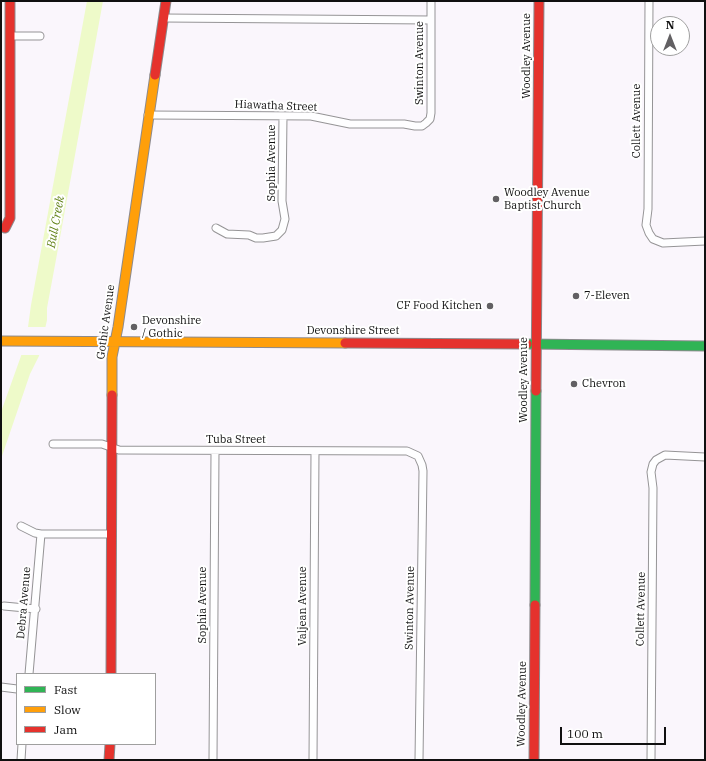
<!DOCTYPE html>
<html>
<head>
<meta charset="utf-8">
<style>
  body { margin:0 }
  #map { position:relative; width:706px; height:761px; overflow:hidden; background:#faf6fc; font-family:"IBM Plex Serif",serif }
  canvas { display:block }
  .frame { position:absolute; inset:0; border:2px solid #101010; pointer-events:none }
  .legend { position:absolute; left:16px; top:673px; width:140px; height:72px; box-sizing:border-box; background:#fff; border:1px solid #9f9f9f; margin:0; padding:5px 7px; list-style:none; font-size:12px; color:#101010 }
  .legend li { display:flex; align-items:center; gap:8px; height:20px }
  .legend b { width:20px; border:1px solid #9f9f9f }
  .north { position:absolute; left:650px; top:16px; width:40px; height:40px; box-sizing:border-box; background:#fff; border:1px solid #9f9f9f; border-radius:50%; rotate:0deg; font-size:11px; font-weight:700; line-height:16px; text-align:center; color:#101010 }
  .north::after { content:''; display:block; margin:auto; width:14px; height:18px; background:#626063; clip-path:polygon(50% 0,100% 100%,50% 72%,0 100%) }
  .scale { position:absolute; left:560px; top:727px; width:106px; height:18px; box-sizing:border-box; border:2px solid #101010; border-top:0; padding-left:5px; font-size:12px; line-height:14px; white-space:nowrap; color:#101010; -webkit-text-stroke:3px #fff; paint-order:stroke }
</style>
</head>
<body>
<div id="map">
<canvas width="706" height="761"></canvas>
<div class="frame"></div>
<ul class="legend">
<li><b style="height:5px;background:#30b455"></b>Fast</li>
<li><b style="height:5px;background:#ff9f0a"></b>Slow</li>
<li><b style="height:5px;background:#e5322d"></b>Jam</li>
</ul>
<div class="north">N</div>
<div class="scale">100 m</div>
</div>
<script>
const ctx = document.querySelector('canvas').getContext('2d');
ctx.lineJoin = 'round';
function fill(path, color) {
  ctx.fillStyle = color;
  ctx.fill(path, 'evenodd');
}
function toPath(rows) {
  const path = new Path2D();
  for (const r of rows) {
    path.moveTo(r[0], r[1]);
    for (let i = 2; i < r.length; i += 2) path.lineTo(r[i], r[i + 1]);
  }
  return path;
}
function stroke(path, color, width, dash) {
  ctx.strokeStyle = color;
  ctx.lineWidth = width;
  ctx.lineCap = dash ? 'butt' : 'round';
  ctx.setLineDash(dash || []);
  ctx.stroke(path);
}
function label(font, color, halo, rows, align = 'center') {
  ctx.font = font + ' "IBM Plex Serif",serif';
  ctx.lineWidth = 4;
  ctx.setLineDash([]);
  ctx.textBaseline = 'middle';
  ctx.strokeStyle = halo;
  ctx.fillStyle = color;
  for (const [text, x, y, turn = 0] of rows) {
    ctx.save();
    ctx.translate(x, y);
    ctx.rotate((+turn || 0) * Math.PI / 180);
    ctx.textAlign = isNaN(turn) ? turn : align;
    if (halo) ctx.strokeText(text, 0, 0);
    ctx.fillText(text, 0, 0);
    ctx.restore();
  }
}
fill(toPath([
  [87,1,103,1,55,265,47,308,47,320,39,356,30,374,1,459,1,412,21,356,28,327,31,305]
]), '#eefac9');
fill(toPath([
  [26,327,47,327,40,355,19,355]
]), '#faf6fc');
const street = toPath([
  [649,1,648,209,646,225,649,233,653,239,663,243,705,241],
  [163,18,431,20],
  [10,36,40,36],
  [148,115,311,116,350,124,404,124,415,126,422,126,426,123,430,119,431,113,431,1],
  [216,228,227,234,249,235,256,238,263,238,276,236,282,230,285,219,282,201,283,116],
  [53,444,102,444,119,450,407,451,418,456,422,465,423,471,419,760],
  [21,526,35,533,41,534,112,534],
  [4,606,36,609],
  [29,674,41,534],
  [1,687,17,689],
  [21,760,22,744],
  [213,760,215,451],
  [313,760,315,451],
  [651,760,653,488,651,472,653,464,656,460,665,455,705,457]
]);
const fast = toPath([
  [527,344,705,346],
  [535,605,536,391]
]);
const slow = toPath([
  [1,341,345,343],
  [112,395,112,357,118,327,155,75]
]);
const jam = toPath([
  [155,75,166,1],
  [5,228,10,218,10,1],
  [345,343,527,344],
  [536,391,539,1],
  [111,674,112,395],
  [109,760,110,744],
  [534,760,535,605]
]);
stroke(street, '#959496', 9);
stroke(fast, '#8c8a8d', 11);
stroke(slow, '#8c8a8d', 11);
stroke(jam, '#8c8a8d', 11);
stroke(street, '#fefeff', 7);
stroke(fast, '#30b455', 9);
stroke(slow, '#ff9f0a', 9);
stroke(jam, '#e5322d', 9);
for (const [x, y, r, color] of [
  [496,199,4,"#626063"],
  [576,296,4,"#626063"],
  [490,306,4,"#626063"],
  [134,327,4,"#626063"],
  [574,384,4,"#626063"]
]) {
  const dot = new Path2D();
  dot.arc(x, y, r, 0, 2 * Math.PI);
  ctx.fillStyle = color;
  ctx.fill(dot);
  stroke(dot, '#fff', 1.5);
}
label('11px', '#101010', '#fff', [
  ["Woodley Avenue",527,56,-90],
  ["Swinton Avenue",420,63,-90],
  ["Hiawatha Street",276,106,2],
  ["Collett Avenue",637,121,-90],
  ["Sophia Avenue",272,163,-90],
  ["Gothic Avenue",106,322,-82],
  ["Devonshire Street",353,331],
  ["Woodley Avenue",524,380,-90],
  ["Tuba Street",236,440],
  ["Debra Avenue",24,603,-85],
  ["Sophia Avenue",203,605,-90],
  ["Valjean Avenue",303,606,-90],
  ["Swinton Avenue",410,608,-89],
  ["Collett Avenue",641,609,-89],
  ["Woodley Avenue",522,704,-89]
]);
label('11px', '#101010', '#fff', [
  ["Woodley Avenue",504,193],
  ["Baptist Church",504,206],
  ["7-Eleven",584,296],
  ["CF Food Kitchen",482,306,"right"],
  ["Devonshire",142,321],
  ["/ Gothic",142,334],
  ["Chevron",582,384]
], 'left');
label('italic 12px', '#5c7e0f', '#fff', [
  ["Bull Creek",56,222,-80]
]);
</script>
</body>
</html>
